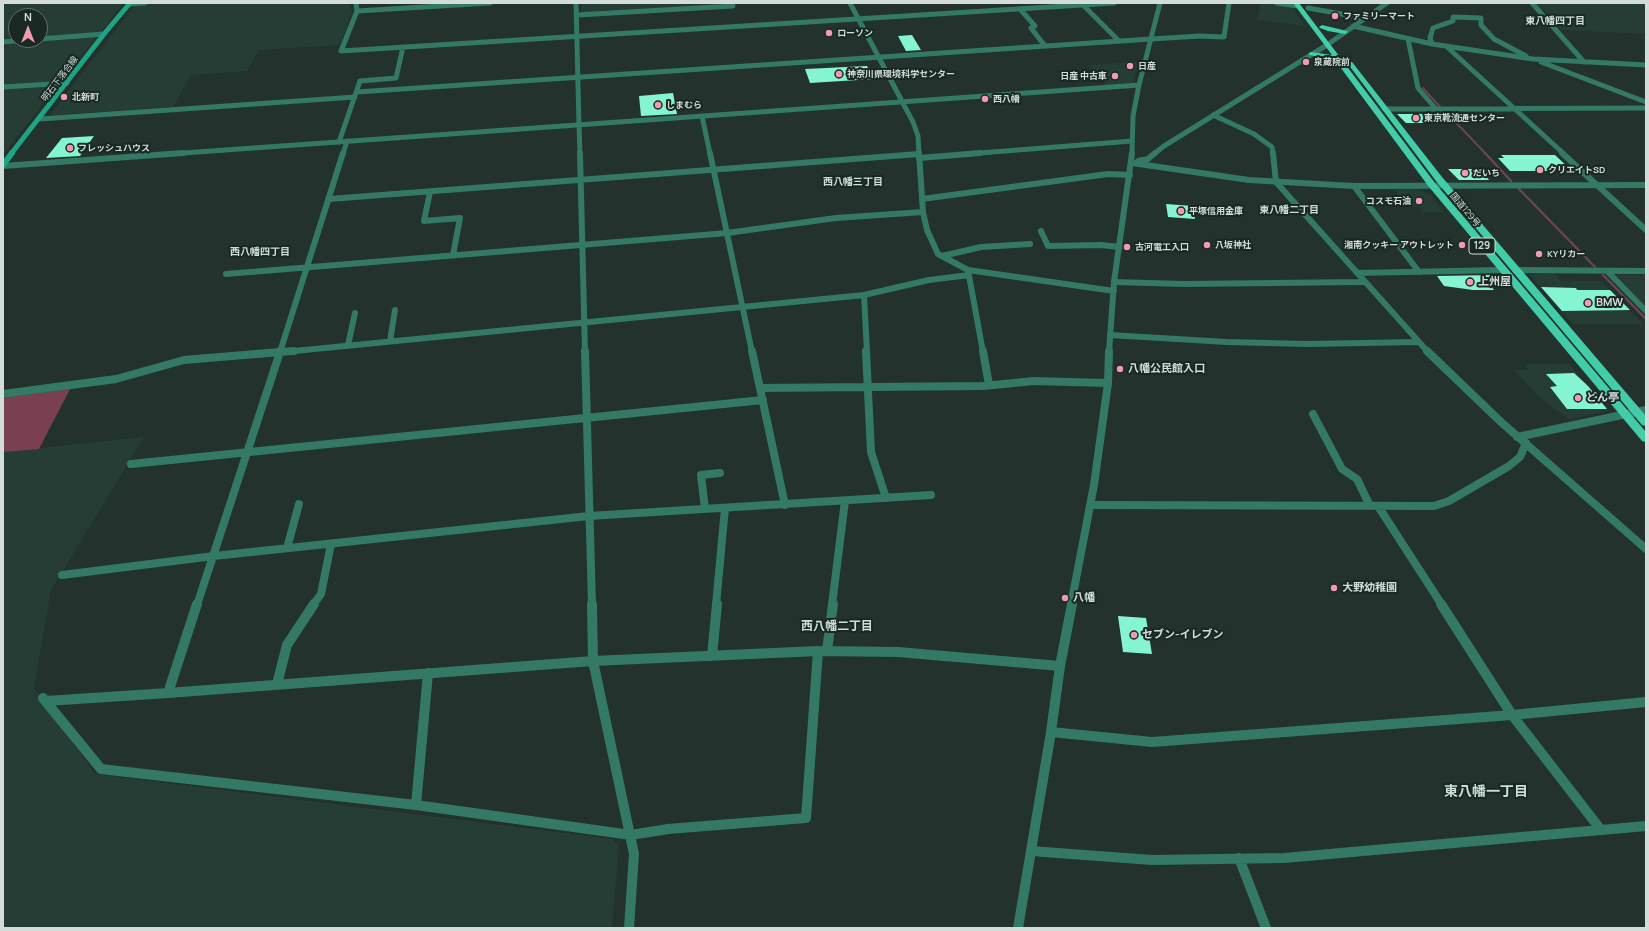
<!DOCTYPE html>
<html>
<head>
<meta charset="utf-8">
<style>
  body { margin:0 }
  #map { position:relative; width:1649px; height:931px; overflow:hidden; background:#23322d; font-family:Manrope,sans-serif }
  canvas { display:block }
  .frame { position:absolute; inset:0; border:4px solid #d2dcd8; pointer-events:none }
  .north { position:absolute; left:8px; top:8px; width:40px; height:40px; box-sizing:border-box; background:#192823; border:1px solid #63706b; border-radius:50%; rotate:0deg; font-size:11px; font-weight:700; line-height:16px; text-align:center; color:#d2dcd8 }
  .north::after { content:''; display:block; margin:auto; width:14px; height:18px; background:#f29ab0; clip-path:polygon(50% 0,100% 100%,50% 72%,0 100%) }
</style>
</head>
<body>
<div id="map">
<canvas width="1649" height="931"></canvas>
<div class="frame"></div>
<div class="north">N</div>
</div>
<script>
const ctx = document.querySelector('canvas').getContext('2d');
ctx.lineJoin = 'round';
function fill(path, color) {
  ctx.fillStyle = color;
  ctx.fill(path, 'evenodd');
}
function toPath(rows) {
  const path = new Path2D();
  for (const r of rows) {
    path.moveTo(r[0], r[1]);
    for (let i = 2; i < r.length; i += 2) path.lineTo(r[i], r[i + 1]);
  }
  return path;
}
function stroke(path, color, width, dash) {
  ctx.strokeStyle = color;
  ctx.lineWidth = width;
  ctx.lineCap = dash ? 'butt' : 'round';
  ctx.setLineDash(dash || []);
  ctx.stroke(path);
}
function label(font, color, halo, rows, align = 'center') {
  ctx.font = font + ' Manrope,"Noto Sans JP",sans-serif';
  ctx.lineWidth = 4;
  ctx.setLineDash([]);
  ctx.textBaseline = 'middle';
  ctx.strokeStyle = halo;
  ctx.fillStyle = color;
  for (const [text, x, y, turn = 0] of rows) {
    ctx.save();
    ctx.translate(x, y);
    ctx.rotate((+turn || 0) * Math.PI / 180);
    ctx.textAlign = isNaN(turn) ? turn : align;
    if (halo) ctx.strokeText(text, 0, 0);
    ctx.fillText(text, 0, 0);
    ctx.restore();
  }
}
fill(toPath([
  [3,3,127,3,123,3,102,31,95,34,40,37,40,16,16,16,16,39,10,39,3,47],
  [163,3,348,3,352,11,340,45,259,50,247,71,191,75,173,107,50,115,135,5],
  [581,3,730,3,731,4,581,13],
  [1261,3,1291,6,1305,26,1257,20],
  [1537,3,1646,3,1646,34,1561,30],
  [94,36,96,37,61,82,3,86,3,49,10,42],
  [1138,62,1134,81,1131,83,1106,85,1088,65],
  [55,85,57,86,3,155,3,89],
  [1415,188,1430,194,1444,212,1423,212,1419,207,1409,207,1394,189],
  [1529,274,1555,274,1561,281,1601,281,1643,324,1573,324],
  [1615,275,1646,275,1646,306],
  [1525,364,1569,364,1608,411,1569,419,1537,395,1514,370,1529,370],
  [144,437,51,590,34,688,95,774,612,839,619,846,612,928,3,928,3,452]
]), '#263d36');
fill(toPath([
  [70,389,39,449,3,452,3,398]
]), '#7b4050');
stroke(toPath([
  [1423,88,1440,107],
  [1444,110,1486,154]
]), '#6b4454', 2);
stroke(toPath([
  [1485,153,1511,181],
  [1519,189,1595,267],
  [1603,275,1646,319]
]), '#6b4454', 2.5);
fill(toPath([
  [912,35,921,50,906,51,898,36],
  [867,66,874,79,810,83,805,69],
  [673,93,677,114,641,116,639,96],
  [1397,114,1427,114,1436,123,1406,123],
  [94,136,80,156,46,158,62,138],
  [1501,155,1555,155,1572,171,1510,171,1498,158,1504,158],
  [1448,169,1480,169,1489,180,1459,180],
  [1166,204,1193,206,1195,219,1168,217],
  [1493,275,1501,286,1491,286,1494,290,1473,290,1444,286,1437,276],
  [1541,287,1576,288,1577,290,1610,290,1630,310,1562,311],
  [1574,373,1588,386,1607,409,1567,409,1550,387,1557,386,1546,374],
  [1118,616,1146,618,1152,654,1123,652]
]), '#85f4d2');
stroke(toPath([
  [356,3,357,11,341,51,1114,3],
  [1081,3,1119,41],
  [1277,3,1298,6],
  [1532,3,1584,62],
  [129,4,145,3],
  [1308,8,1364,18],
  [1020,9,1035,26,1031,28,1045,46],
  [357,11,490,3],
  [577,15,733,6,732,3],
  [1353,26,1432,44,1533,59,1646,65],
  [40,39,104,34],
  [1408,39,1418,88,1435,108],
  [3,42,25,40],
  [1432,44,1430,38,1433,28,1453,21,1453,17,1481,18,1481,25,1494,39,1526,56],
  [1446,46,1564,154],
  [1541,62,1646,102],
  [3,87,67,83],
  [357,92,1151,39,1200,36,1224,37,1229,3],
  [1384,109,1646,108],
  [1213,115,1254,134,1272,147,1273,154],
  [702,116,710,154],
  [40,119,355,97],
  [579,125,580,154],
  [339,142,360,81,396,78,403,47],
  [343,154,347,141],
  [917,154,919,154],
  [967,154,1132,141]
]), '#337965', 5);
stroke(toPath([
  [580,153,585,352],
  [710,153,752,352],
  [1273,153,1276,182,1428,352],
  [1562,153,1646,230],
  [919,158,980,153],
  [1354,186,1419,272],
  [430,192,424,221,460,218,453,255],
  [329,199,919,154],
  [922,199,1108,174,1130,175],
  [1041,231,1048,246,1101,245,1120,247],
  [942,256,981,247,1030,244],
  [968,270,983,352],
  [1515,270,1646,271],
  [1607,271,1646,311],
  [1357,273,1502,270],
  [226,274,727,233,836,218,923,212],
  [1114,282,1184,284,1364,282],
  [864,295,867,352],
  [1110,335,1227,342,1307,344,1418,342],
  [390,341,395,310],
  [348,345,355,313],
  [280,352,343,153],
  [284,352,864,295,929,280,969,275]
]), '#337965', 6);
stroke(toPath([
  [280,351,280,352,294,351],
  [585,351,592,605],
  [752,351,785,505],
  [866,351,871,452,886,498],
  [983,351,989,385],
  [1427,351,1501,422,1646,549],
  [760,388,983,386,1034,381,1108,383],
  [3,394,116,379,184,360,280,352,197,605],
  [1313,414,1342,469,1357,479,1370,506],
  [1517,437,1646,410],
  [131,464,763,400],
  [1091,505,1434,506,1449,501,1509,466,1520,457,1526,443],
  [1378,506,1442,605],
  [705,509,701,475,720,473],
  [287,548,299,504],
  [62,575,214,556,589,516,931,495],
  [313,605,321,594,331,544],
  [716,605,725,508],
  [832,605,845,501]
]), '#337965', 8);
stroke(toPath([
  [197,604,168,693,593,661,818,651,898,652,1060,666],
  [592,604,593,661],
  [1441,604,1512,715,1601,830],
  [827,651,833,604],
  [712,656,717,604],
  [277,684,287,645,314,604],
  [43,698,101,769,416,805,631,835,668,829,806,818,818,651],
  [46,701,168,693],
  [1051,732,1152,742,1512,715,1646,702],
  [416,805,428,673],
  [1031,851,1152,860,1284,858,1646,826],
  [1239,858,1266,928]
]), '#337965', 10);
stroke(toPath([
  [576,3,579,125],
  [850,3,913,122,918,136,919,154],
  [169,154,1139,85],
  [1132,154,1133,116,1139,85,1160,3],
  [1154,154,1164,146,1327,45,1387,3]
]), '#337965', 5);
stroke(toPath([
  [919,153,923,212,927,230,938,254,968,270,1114,291],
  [1138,161,1148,159,1155,153],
  [1132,163,1249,180,1354,186,1646,185],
  [3,166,183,153],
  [1109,352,1114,282,1132,153]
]), '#337965', 6);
stroke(toPath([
  [1071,605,1094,485,1108,383,1109,351]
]), '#337965', 8);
stroke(toPath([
  [593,661,634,854,629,928],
  [1018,928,1051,732,1060,666,1072,604]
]), '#337965', 10);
stroke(toPath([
  [11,154,104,34,130,3]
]), '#1ea383', 5);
stroke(toPath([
  [3,165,12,153]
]), '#1ea383', 6);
fill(toPath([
  [1293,3,1299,3,1435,183,1646,432,1646,442,1642,441,1429,187,1335,60,1309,55,1309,53,1311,52,1332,55,1293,3],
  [1322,25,1347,31,1348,32,1345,34,1328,31,1320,28,1319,27,1322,25],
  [1348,62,1352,62,1442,177,1646,416,1646,426,1642,425,1436,181,1348,64,1348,62]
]), '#43cca8');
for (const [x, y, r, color] of [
  [1335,16,4,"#f29ab0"],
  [829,33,4,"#f29ab0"],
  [1306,62,4,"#f29ab0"],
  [1130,66,4,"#f29ab0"],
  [839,74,4,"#f29ab0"],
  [1115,76,4,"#f29ab0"],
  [64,97,4,"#f29ab0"],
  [985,99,4,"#f29ab0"],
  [658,105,4,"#f29ab0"],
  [1416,118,4,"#f29ab0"],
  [70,148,4,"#f29ab0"],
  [1540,170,4,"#f29ab0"],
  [1465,173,4,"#f29ab0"],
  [1419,201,4,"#f29ab0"],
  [1181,211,4,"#f29ab0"],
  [1207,245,4,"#f29ab0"],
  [1462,245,4,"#f29ab0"],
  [1127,247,4,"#f29ab0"],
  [1539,254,4,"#f29ab0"],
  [1470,282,4,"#f29ab0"],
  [1588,303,4,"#f29ab0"],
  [1120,369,4,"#f29ab0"],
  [1578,398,4,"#f29ab0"],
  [1334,588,4,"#f29ab0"],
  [1065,598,4,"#f29ab0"],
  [1134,635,4,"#f29ab0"]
]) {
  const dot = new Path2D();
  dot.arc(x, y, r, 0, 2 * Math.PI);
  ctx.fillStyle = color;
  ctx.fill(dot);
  stroke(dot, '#192823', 1.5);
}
label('bold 9px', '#d2dcd8', '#192823', [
  ["ファミリーマート",1343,16],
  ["ローソン",837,33],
  ["泉蔵院前",1314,62],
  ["日産",1138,66],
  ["神奈川県環境科学センター",847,74],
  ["日産 中古車",1107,76,"right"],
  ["北新町",72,97],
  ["西八幡",993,99],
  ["しまむら",666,105],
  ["東京靴流通センター",1424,118],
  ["フレッシュハウス",78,148],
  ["クリエイトSD",1548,170],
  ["だいち",1473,173],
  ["コスモ石油",1411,201,"right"],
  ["平塚信用金庫",1189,211],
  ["八坂神社",1215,245],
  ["湘南クッキー アウトレット",1454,245,"right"],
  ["古河電工入口",1135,247],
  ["KYリカー",1547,254]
], 'left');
label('9px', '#d2dcd8', '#192823', [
  ["明石下落合線",60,79,-53],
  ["国道129号",1465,210,50]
]);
label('bold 10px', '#cbded7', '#192823', [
  ["東八幡四丁目",1555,21],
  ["西八幡三丁目",853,182],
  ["東八幡二丁目",1289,210],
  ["西八幡四丁目",260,252]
]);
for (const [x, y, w] of [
  [1482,246,26]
]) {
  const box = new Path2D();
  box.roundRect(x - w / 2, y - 8, w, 16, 3);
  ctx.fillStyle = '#192823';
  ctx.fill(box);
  stroke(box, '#d2dcd8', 1);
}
label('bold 10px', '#d2dcd8', null, [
  ["129",1482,246]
]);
label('bold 11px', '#d2dcd8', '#192823', [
  ["上州屋",1478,282],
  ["BMW",1596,303],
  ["八幡公民館入口",1128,369],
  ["どん亭",1586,398],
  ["大野幼稚園",1342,588],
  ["八幡",1073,598],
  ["セブン-イレブン",1142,635]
], 'left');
label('bold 12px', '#cbded7', '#192823', [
  ["西八幡二丁目",837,627]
]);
label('bold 14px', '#cbded7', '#192823', [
  ["東八幡一丁目",1486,792]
]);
</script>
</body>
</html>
